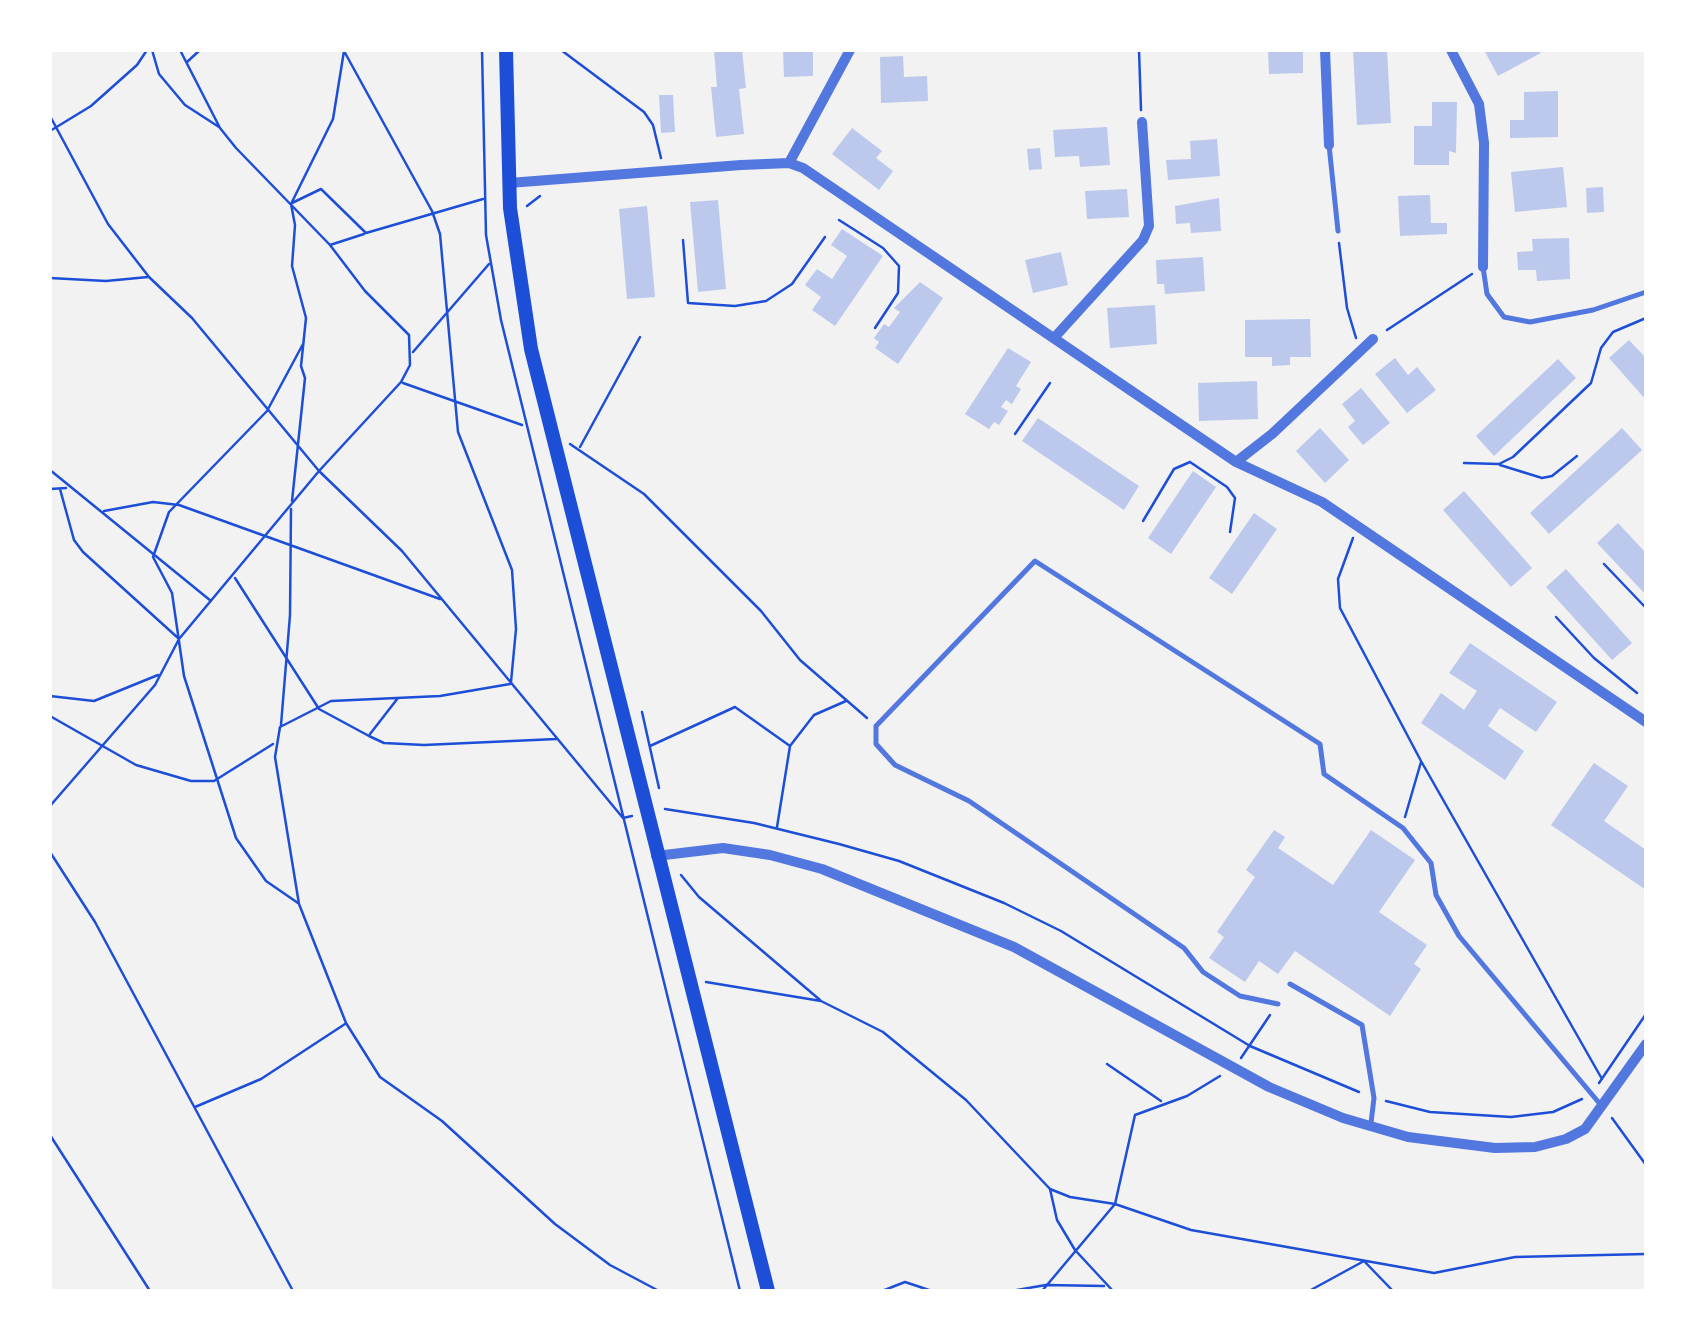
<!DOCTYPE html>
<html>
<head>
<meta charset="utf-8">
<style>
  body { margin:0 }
  #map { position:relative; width:1696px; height:1341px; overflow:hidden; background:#f2f2f2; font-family:"Space Grotesk",sans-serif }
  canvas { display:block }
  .frame { position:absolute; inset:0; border:52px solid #fff; pointer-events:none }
</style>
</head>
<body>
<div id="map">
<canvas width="1696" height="1341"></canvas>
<div class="frame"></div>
</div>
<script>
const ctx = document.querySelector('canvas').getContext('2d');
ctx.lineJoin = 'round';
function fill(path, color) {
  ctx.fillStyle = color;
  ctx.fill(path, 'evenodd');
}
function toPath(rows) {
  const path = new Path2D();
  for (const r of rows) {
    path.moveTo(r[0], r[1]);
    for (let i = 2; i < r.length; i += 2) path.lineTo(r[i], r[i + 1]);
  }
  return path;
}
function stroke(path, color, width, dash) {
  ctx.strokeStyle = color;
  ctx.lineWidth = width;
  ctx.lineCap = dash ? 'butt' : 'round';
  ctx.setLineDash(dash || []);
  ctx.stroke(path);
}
fill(toPath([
  [714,50,742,50,746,88,739,89,744,134,716,137,711,87,717,87],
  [783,50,813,50,813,76,784,77],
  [1268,50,1303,50,1303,73,1269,74],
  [1353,50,1387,50,1391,123,1357,125],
  [1484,50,1539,50,1541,53,1498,76],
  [903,56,904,77,927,76,928,101,881,103,880,57],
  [1558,91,1558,137,1510,138,1510,120,1524,120,1524,92],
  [659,95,673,95,675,132,661,133],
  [1432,102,1457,102,1456,153,1449,151,1449,165,1414,165,1414,126,1432,126],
  [1107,127,1110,165,1080,167,1079,156,1055,157,1053,130],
  [852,128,882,151,876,158,893,171,879,190,832,154],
  [1217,139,1220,176,1168,180,1166,160,1191,159,1190,141],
  [1040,148,1042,169,1029,170,1027,149],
  [1563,167,1567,207,1515,212,1511,172],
  [1603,187,1604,212,1587,213,1586,188],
  [1127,189,1129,217,1087,219,1085,191],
  [1430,195,1431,223,1447,223,1447,234,1400,236,1398,196],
  [1219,198,1221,231,1191,233,1190,223,1176,224,1175,206],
  [718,200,726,289,698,292,690,202],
  [647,206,655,297,627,299,619,209],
  [842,229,883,256,835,326,812,310,821,297,805,285,817,269,832,279,847,256,831,245],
  [1569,238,1570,279,1537,281,1536,270,1518,270,1517,252,1533,251,1532,239],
  [1061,252,1068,285,1033,293,1025,260],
  [1203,257,1205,291,1165,294,1164,284,1157,284,1156,260],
  [920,282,943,298,898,364,875,348,879,342,874,338,884,324,889,327,900,312,894,308],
  [1155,305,1157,344,1110,348,1107,308],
  [1310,319,1311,357,1290,357,1290,365,1272,366,1272,357,1245,357,1245,320],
  [1629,340,1646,358,1646,400,1609,358],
  [1008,348,1031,362,1016,386,1021,389,1012,404,1006,400,1001,407,1008,411,999,425,994,422,989,429,965,414],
  [1395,358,1408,375,1417,367,1436,390,1407,413,1375,374],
  [1558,359,1576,378,1494,456,1476,436],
  [1257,381,1258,419,1199,421,1198,383],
  [1361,388,1390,423,1363,445,1348,427,1355,421,1342,404],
  [1038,418,1139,486,1124,510,1022,441],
  [1320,428,1349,460,1325,483,1296,451],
  [1622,428,1642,450,1549,534,1530,513],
  [1193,471,1216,487,1171,554,1148,538],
  [1464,491,1532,568,1511,587,1443,510],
  [1254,513,1277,529,1232,594,1209,578],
  [1618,523,1646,553,1646,595,1597,543],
  [1566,569,1632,643,1612,660,1546,587],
  [1470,643,1557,702,1536,732,1500,708,1488,726,1524,751,1505,780,1421,723,1441,693,1464,710,1477,691,1449,673],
  [1594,763,1628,786,1604,821,1646,850,1646,890,1551,825],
  [1274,830,1285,837,1278,848,1333,885,1371,830,1415,860,1379,912,1427,945,1414,964,1421,969,1390,1016,1295,951,1278,974,1259,961,1245,982,1209,958,1224,937,1217,932,1255,877,1246,870]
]), '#bdc9ec');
stroke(toPath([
  [152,50,159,74,185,105,219,127],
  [482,50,486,235,501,320,740,1291],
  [561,50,644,112,653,125,661,158],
  [1139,50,1141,110],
  [344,51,432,211,440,234,458,432,512,570,516,629,511,682],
  [187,62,200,50],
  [50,116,108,224,149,277,192,318,319,471,402,551,623,818,632,816],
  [50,131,91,106,137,65,147,50],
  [292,203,321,189,366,233,483,199],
  [527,206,540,196],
  [839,220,883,248,899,266,898,293,875,328],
  [683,240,688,303,735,306,766,301,792,284,825,237],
  [1339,243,1347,308,1356,338],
  [330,245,364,234],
  [50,278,106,281,148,277],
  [1387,330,1472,274],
  [413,352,489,264],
  [403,383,522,425],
  [1015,434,1050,383],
  [570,444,644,494,761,611,800,660,867,718],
  [580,447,640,337],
  [1464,463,1499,464,1513,457,1591,383,1601,348,1613,332,1646,318],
  [1500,465,1542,478,1552,476,1577,456],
  [50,470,211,601],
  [50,489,66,488],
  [60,489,74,540,83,552,178,638],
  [292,501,305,378,301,366,306,318,292,266,295,225,291,204,333,119,344,51],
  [104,511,153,502,179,505,440,599],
  [1143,521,1174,469,1190,462,1227,487,1235,498,1230,532],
  [1353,538,1338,579,1340,608,1421,761,1602,1079],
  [1604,564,1646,608],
  [235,578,319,709,369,736,384,743,424,745,556,739],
  [1556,617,1594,658,1637,693],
  [510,684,440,696,331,701,280,727,275,757,299,904,346,1023,380,1077,442,1121,555,1224,610,1265,659,1291],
  [50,696,94,701,158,675],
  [642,712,659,788],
  [50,716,136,765,191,781,214,781,273,744],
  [281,725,290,615,291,509],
  [370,734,398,698],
  [650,746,735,707,790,746],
  [50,806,155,685,179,639,319,471,401,382,410,365,409,335,365,291,330,245,236,148,220,128,180,50],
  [665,809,754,823,839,844,899,861,1004,903,1061,931,1250,1046,1359,1092],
  [1405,817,1421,762],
  [777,827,790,746,814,715,846,701],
  [50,852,95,922,293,1291],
  [681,875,699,897,820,1000],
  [298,903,266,881,236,838,184,676,172,593,153,557,169,512,267,411,303,344],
  [706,982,821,1001,883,1032,966,1100,1050,1189,1070,1197,1115,1204,1191,1230,1434,1273,1515,1257,1646,1254],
  [1241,1058,1270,1015],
  [1107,1064,1161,1101],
  [1599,1083,1646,1014],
  [1386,1101,1430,1112,1511,1117,1553,1112,1582,1099],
  [195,1107,261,1079,345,1024],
  [1612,1118,1646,1165],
  [50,1135,150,1291],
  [1050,1189,1057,1220,1075,1250,1113,1291],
  [882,1291,905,1282,932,1291],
  [1011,1291,1046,1285,1104,1286],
  [1042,1291,1115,1204,1135,1115,1187,1096,1220,1076],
  [1309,1291,1364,1261,1393,1291]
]), '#1d4ed8', 2.5);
stroke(toPath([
  [1329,145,1338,231],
  [1483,267,1487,294,1504,317,1530,322,1593,310,1646,292],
  [1290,984,1362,1025,1374,1098,1371,1123],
  [1278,1004,1240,996,1203,972,1184,948,969,801,895,765,876,744,876,726,1035,561,1320,744,1324,774,1403,828,1431,863,1436,895,1459,936,1600,1104]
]), '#5277de', 5);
stroke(toPath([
  [1325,50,1329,145],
  [1451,50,1479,104,1484,143,1483,267],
  [789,163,850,50],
  [509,183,741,165,789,163,803,168,1236,462,1322,502,1646,722],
  [1054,338,1143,240,1149,226,1142,122],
  [1236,462,1272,434,1373,339],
  [656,856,723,848,770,855,822,869,1014,947,1269,1087,1343,1118,1408,1137,1495,1148,1535,1147,1566,1139,1585,1129,1646,1044]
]), '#5277de', 10);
stroke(toPath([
  [506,50,510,208,531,349,768,1291]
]), '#1d4ed8', 14);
</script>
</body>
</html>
